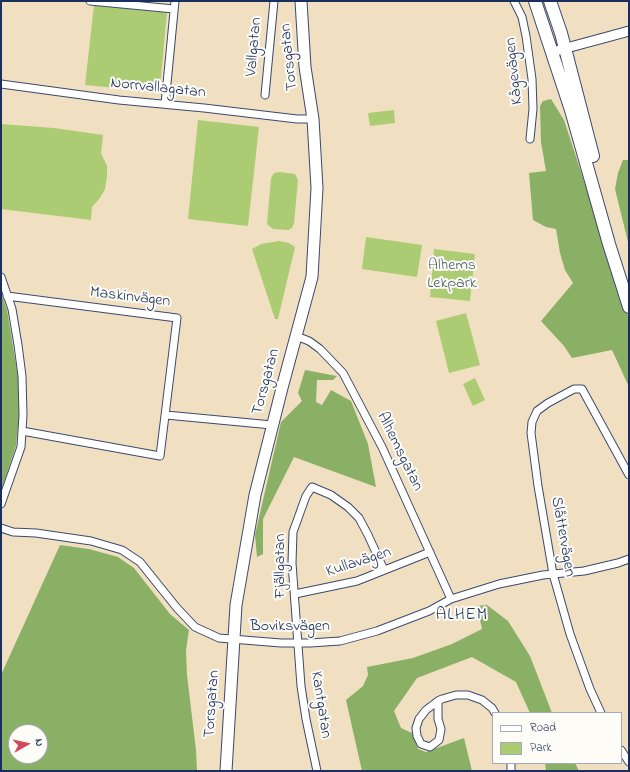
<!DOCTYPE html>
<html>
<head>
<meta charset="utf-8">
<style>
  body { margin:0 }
  #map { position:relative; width:630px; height:772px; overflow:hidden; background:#f1dfc1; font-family:"Indie Flower",sans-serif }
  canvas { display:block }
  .frame { position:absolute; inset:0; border:2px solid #1b2f5e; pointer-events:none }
  .legend { position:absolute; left:492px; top:712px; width:130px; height:52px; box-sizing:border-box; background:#fdfcf7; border:1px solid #a3aaba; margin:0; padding:5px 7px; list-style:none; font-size:12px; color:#1b2f5e }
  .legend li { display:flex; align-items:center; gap:8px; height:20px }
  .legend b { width:20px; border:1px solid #a3aaba }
  .north { position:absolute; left:8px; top:724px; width:40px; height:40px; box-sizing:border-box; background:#fdfcf7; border:1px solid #a3aaba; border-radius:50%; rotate:82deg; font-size:11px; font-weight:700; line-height:16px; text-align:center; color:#1b2f5e }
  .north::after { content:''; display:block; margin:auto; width:14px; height:18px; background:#d1495b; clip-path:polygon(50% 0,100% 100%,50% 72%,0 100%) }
</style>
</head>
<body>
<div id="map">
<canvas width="630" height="772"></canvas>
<div class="frame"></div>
<ul class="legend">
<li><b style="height:5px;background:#fff"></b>Road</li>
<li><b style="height:11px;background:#accc73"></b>Park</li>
</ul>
<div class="north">N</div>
</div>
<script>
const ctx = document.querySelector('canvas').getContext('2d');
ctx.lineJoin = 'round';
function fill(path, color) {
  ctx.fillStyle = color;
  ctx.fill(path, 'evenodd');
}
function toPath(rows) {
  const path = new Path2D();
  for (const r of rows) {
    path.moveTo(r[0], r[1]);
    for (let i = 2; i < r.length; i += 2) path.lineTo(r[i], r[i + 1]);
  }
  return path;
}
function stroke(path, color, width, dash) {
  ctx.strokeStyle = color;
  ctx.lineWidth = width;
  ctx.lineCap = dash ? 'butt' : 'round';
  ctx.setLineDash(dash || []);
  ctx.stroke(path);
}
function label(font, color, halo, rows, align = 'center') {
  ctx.font = font + ' "Indie Flower",sans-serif';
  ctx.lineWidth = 4;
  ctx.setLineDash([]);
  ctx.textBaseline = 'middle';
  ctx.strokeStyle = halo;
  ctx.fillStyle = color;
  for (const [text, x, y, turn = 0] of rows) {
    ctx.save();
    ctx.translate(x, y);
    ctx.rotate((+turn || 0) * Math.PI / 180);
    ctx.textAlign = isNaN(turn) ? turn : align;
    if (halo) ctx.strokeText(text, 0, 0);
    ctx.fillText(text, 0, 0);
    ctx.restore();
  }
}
fill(toPath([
  [94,5,167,12,160,88,155,93,148,92,141,87,134,85,127,89,85,85],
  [394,110,395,123,370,126,368,113],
  [198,120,259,127,248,226,188,219],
  [1,124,54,128,103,135,101,153,107,166,107,177,105,189,100,198,92,207,91,220,1,209],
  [280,172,295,174,298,180,294,223,292,228,288,230,273,229,269,226,267,224,271,178,274,173],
  [366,237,422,245,417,277,362,269],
  [279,241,289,243,295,247,278,319,275,319,252,249,261,244],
  [434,249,475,254,470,301,430,297],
  [466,313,480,365,449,373,436,321],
  [475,378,485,400,473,406,463,384]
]), '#accc73');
fill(toPath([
  [551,99,564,120,629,319,629,387,612,350,572,358,564,346,541,321,573,283,565,270,560,253,556,229,546,227,533,220,529,173,546,171,541,142,540,106,543,101],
  [623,160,629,160,629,246,615,189,618,173],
  [1,292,7,310,13,346,18,377,19,415,16,446,1,491],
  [305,370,337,376,333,380,317,380,316,402,322,405,331,390,351,401,368,444,376,487,294,457,263,519,263,554,257,557,255,535,281,422,302,401,298,393],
  [60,545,89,549,118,557,134,568,170,614,189,630,186,650,187,675,196,750,197,771,1,771,1,675],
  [16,732,40,732,40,756,16,756],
  [487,605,508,621,530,656,552,713,530,713,516,682,472,657,417,678,394,711,401,728,412,733,418,749,426,752,464,738,472,771,362,771,346,700,363,686,368,675,367,667,413,658,452,644,482,629,477,606],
  [545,763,575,763,579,771,546,771]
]), '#89b065');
const minor = toPath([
  [90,1,174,9],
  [514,1,522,17,526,36,532,79,533,109,530,139],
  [1,84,119,100,204,108,297,119,313,119],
  [265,95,274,1],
  [165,104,175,1],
  [1,277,12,309,18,345,22,376,23,415,21,447,1,504],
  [7,296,177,318,160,456,22,431],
  [296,336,309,341,320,349,343,373,382,447,451,599],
  [166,415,272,425],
  [1,528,13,532,36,533,91,541,122,550,140,562,177,608,195,627,219,638,281,643,310,643,340,641,377,631,429,611,451,599,499,584,543,575,584,571,618,563,629,559],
  [295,594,357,581,430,552],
  [438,701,438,719,441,729,439,740,430,747,421,744,417,736,416,728,419,719,426,710,438,701,442,699,456,695,468,695,482,700,492,708,495,713],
  [601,713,590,689,570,634,553,574,538,486,531,433,532,422,537,411,548,403,574,389,582,389,629,475],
  [621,750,629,762],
  [511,763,511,771],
  [317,771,306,719,301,686,292,563,293,532,306,496,312,487,331,495,348,507,359,518,368,535,384,570]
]);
const tertiary = toPath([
  [559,50,629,31]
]);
const secondary = toPath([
  [226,771,236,605,255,495,282,388,312,277,317,188,313,119,305,67,301,1]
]);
const trunk = toPath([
  [535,1,571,110,609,244,629,307],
  [550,1,561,33,593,156]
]);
stroke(minor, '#3b496d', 9);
stroke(tertiary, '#3b496d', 11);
stroke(secondary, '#3b496d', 13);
stroke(trunk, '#3b496d', 14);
stroke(minor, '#fff', 7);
stroke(tertiary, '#fff', 9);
stroke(secondary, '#fff', 11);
stroke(trunk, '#fff', 12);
label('16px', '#1b2f5e', '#fdfcf7', [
  ["Vallgatan",255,47,-85],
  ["Torsgatan",290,57,-96],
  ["Kågevägen",515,71,-96],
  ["Norrvallagatan",158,89,6],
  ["Maskinvägen",130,298,7],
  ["Torsgatan",267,382,-75],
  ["Alhemsgatan",399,452,64],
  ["Slåttervägen",562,537,80],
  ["Kullavägen",359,563,-18],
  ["Fjällgatan",281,566,-90],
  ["Boviksvägen",290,627],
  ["Torsgatan",213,704,-86],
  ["Kantgatan",320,705,81]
]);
label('16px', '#465e64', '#fdfcf7', [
  ["Alhems",452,266],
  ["Lekpark",452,284]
]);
ctx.letterSpacing = '1px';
label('17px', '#1b2f5e', '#fdfcf7', [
  ["ALHEM",462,616]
]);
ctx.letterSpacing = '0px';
</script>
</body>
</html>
